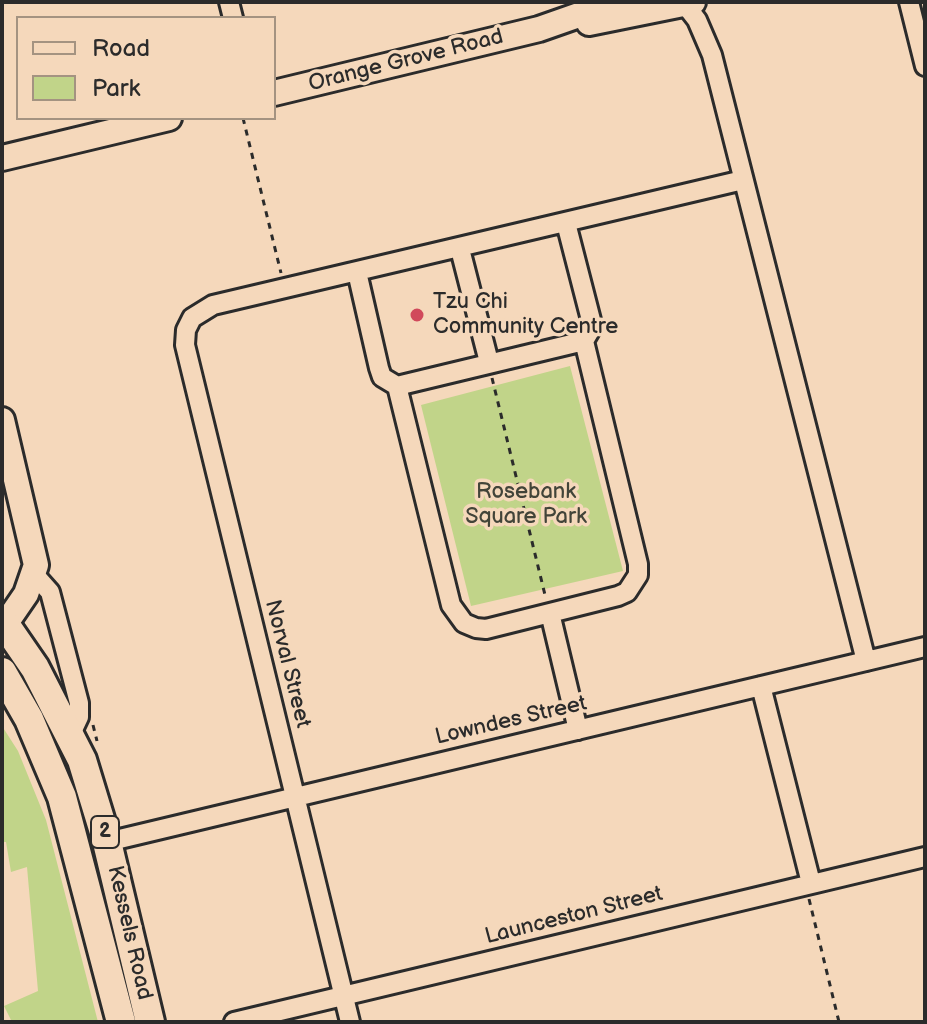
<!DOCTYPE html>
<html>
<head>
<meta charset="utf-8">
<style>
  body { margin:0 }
  #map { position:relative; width:927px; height:1024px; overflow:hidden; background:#f5d8bb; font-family:"Balsamiq Sans",sans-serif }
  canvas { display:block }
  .frame { position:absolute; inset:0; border:4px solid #2b2b2b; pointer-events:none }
  .legend { position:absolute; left:16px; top:16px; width:260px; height:104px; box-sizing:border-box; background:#f5d8bb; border:2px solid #a49381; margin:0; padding:10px 14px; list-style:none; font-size:24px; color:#2b2b2b }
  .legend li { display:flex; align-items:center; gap:16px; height:40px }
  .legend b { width:40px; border:2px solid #a49381 }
</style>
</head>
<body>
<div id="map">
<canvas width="927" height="1024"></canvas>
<div class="frame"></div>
<ul class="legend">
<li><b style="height:10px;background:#f5d8bb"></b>Road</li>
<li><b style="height:22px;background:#c1d489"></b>Park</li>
</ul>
</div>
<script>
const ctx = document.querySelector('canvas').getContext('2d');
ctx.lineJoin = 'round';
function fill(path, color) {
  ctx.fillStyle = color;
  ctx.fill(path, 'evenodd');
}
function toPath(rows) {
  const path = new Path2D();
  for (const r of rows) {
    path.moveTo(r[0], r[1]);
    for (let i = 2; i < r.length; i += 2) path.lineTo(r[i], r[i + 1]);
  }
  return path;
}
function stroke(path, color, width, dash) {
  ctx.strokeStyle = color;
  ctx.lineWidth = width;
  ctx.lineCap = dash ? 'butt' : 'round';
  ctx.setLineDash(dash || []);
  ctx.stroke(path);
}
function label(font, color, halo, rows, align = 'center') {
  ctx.font = font + ' "Balsamiq Sans",sans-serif';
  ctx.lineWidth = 7;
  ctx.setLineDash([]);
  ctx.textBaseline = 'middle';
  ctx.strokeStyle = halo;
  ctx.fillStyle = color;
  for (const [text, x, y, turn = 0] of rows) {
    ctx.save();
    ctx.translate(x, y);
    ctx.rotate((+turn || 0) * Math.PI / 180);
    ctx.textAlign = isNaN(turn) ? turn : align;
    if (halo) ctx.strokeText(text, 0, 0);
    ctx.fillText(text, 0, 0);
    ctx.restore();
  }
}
fill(toPath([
  [570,366,623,571,471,606,421,405],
  [2,726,18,751,46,820,98,1022,12,1022,4,1006,38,991,27,867,11,872,6,842,2,842]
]), '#c1d489');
const minor = toPath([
  [229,2,233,18],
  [683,2,697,20,712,55,866,661],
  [909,2,925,66],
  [566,223,591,320,591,329,584,341],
  [460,249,489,362],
  [357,272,379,368,382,377,397,386],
  [584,341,638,564,638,575,627,592,618,596,486,629,476,628,464,623,451,605,397,386,584,341],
  [34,574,50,592,79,703,79,717,71,734],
  [550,613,578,730],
  [761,686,811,883],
  [107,842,925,647],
  [234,1022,925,857],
  [350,1022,185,345,186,330,192,318,213,305,743,180]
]);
const major = toPath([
  [589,23,693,2],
  [274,93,539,29,616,2],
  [2,158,169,118],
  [2,420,36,565,26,594,2,629]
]);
const highway = toPath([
  [2,620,35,668,82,760,107,842,150,1022],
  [2,672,29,719,62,797,121,1022]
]);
stroke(minor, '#2b2b2b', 24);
stroke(major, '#2b2b2b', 30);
stroke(highway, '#2b2b2b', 34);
stroke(toPath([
  [243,118,281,273],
  [492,378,546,599],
  [93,725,97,741],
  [809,899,839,1022]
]), '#2b2b2b', 3, [6, 6]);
stroke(minor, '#f5d8bb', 18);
stroke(major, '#f5d8bb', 24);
stroke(highway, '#f5d8bb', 28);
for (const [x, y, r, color] of [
  [417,315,8,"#d1495b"]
]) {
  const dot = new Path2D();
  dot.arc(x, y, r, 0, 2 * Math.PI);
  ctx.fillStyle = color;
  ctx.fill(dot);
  stroke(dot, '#f5d8bb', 3);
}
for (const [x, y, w] of [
  [105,832,28]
]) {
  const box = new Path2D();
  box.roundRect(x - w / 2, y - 16, w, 32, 6);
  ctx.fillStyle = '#f5d8bb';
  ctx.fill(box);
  stroke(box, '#2b2b2b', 2);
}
label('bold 20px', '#2b2b2b', null, [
  ["2",105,832]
]);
label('22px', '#2b2b2b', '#f5d8bb', [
  ["Orange Grove Road",406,61,-14],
  ["Norval Street",287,664,76],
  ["Lowndes Street",511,721,-13],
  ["Launceston Street",574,916,-14],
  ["Kessels Road",129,933,77]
]);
label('22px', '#2b2b2b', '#f5d8bb', [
  ["Tzu Chi",433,302],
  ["Community Centre",433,327]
], 'left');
label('22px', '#424439', '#f5d8bb', [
  ["Rosebank",526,492],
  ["Square Park",526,517]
]);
</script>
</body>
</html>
